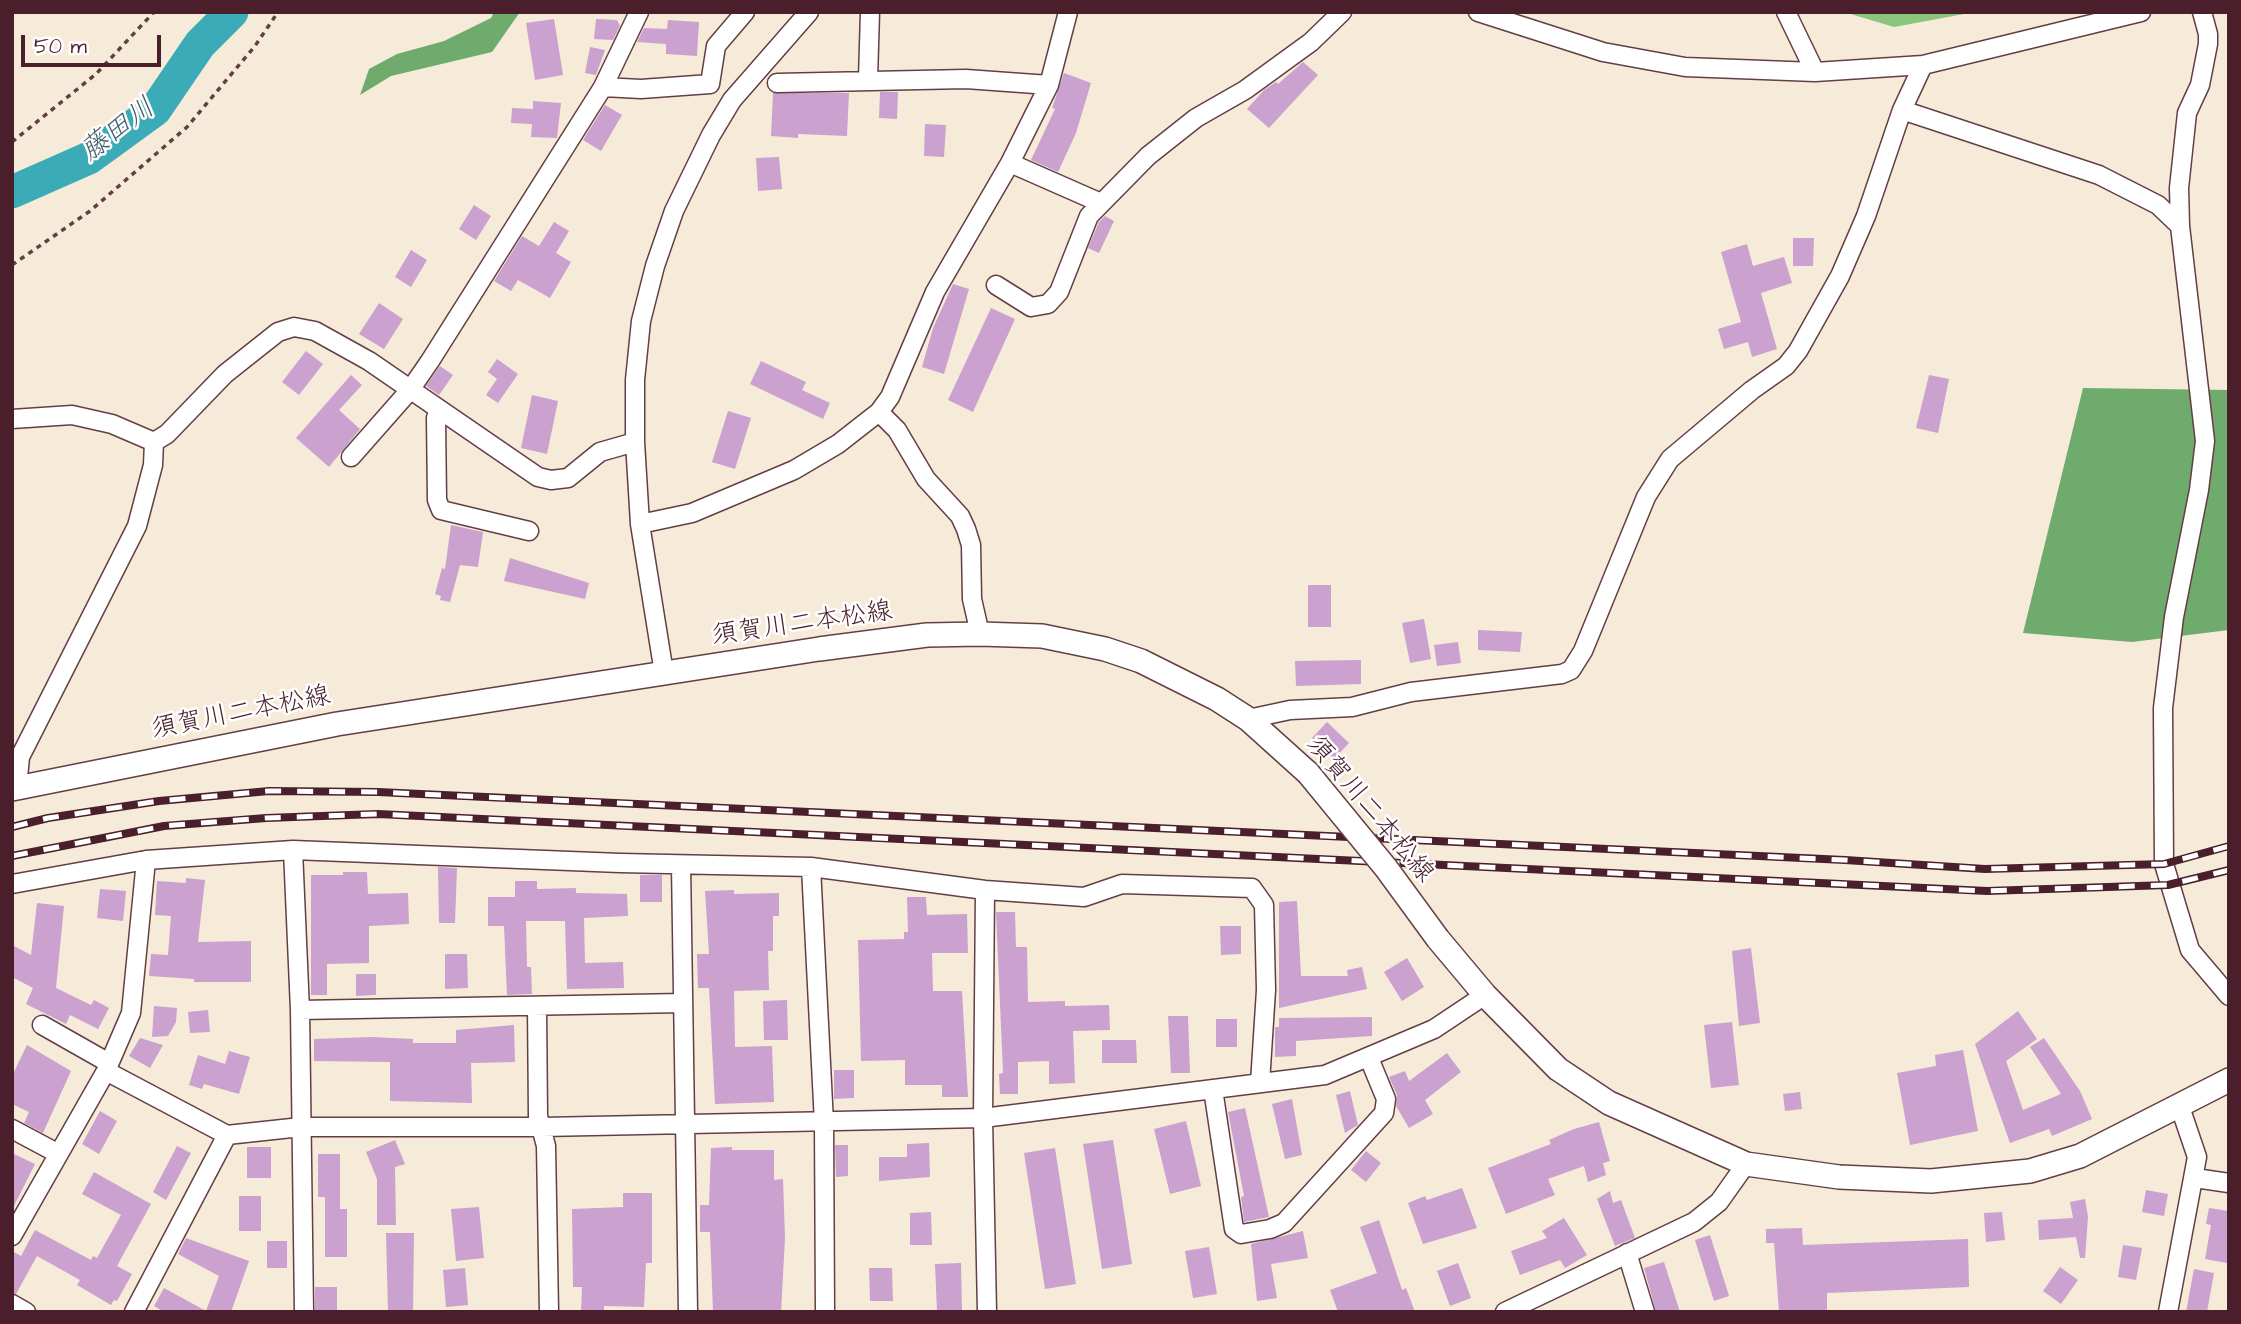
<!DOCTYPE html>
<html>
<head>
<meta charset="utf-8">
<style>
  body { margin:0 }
  #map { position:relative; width:2241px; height:1324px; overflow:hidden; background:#f6ebd9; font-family:"Architects Daughter",sans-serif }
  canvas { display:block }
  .frame { position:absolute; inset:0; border:14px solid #4a1f2b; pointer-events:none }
  .scale { position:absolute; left:21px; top:35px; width:140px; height:32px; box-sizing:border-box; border:4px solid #4a1f2b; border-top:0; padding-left:9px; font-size:21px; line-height:24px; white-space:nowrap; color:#4a1f2b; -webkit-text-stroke:5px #fff; paint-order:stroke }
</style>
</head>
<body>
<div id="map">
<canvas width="2241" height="1324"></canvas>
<div class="frame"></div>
<div class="scale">50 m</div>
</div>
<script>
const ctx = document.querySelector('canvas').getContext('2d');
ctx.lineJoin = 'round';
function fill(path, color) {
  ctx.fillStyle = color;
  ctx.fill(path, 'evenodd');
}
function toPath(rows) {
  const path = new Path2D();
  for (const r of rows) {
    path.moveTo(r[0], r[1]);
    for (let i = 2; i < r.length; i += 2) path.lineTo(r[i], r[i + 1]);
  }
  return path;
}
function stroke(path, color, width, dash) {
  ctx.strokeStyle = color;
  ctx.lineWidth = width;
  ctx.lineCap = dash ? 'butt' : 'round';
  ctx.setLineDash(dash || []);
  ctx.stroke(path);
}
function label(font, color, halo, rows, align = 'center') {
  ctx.font = font + ' "Architects Daughter","Klee One",sans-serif';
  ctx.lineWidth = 5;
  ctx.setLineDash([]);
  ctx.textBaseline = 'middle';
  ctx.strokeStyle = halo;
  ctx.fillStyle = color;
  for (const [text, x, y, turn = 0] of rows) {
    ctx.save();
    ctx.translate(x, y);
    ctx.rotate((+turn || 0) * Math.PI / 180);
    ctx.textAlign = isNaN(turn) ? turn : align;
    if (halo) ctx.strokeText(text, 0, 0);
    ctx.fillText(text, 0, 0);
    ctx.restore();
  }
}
fill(toPath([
  [1844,12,1975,12,1894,27]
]), '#89c67c');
fill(toPath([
  [494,12,520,12,492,52,391,76,360,95,369,69,397,54,444,41,491,18],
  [2083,388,2229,390,2229,630,2132,642,2023,633]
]), '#6eab6c');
stroke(toPath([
  [12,192,89,158,155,110,200,44,232,12]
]), '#3babb8', 33);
fill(toPath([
  [554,19,563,75,535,80,526,23],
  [596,19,617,20,620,26,613,40,594,39],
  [668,20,699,22,697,56,666,54,666,44,637,42,644,28,667,29],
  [590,47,605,50,596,75,585,73],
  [1303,62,1318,75,1269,128,1247,109,1264,90,1276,82,1278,84],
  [1064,73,1091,83,1076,133,1058,172,1031,160,1055,109,1052,108],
  [880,92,898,92,897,119,879,118],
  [773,93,849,93,847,136,798,134,798,138,771,136],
  [533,101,561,103,557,138,531,137,532,124,511,123,512,108,533,109],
  [605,105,622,115,601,151,583,140],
  [925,124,946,125,944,157,924,156],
  [779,157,782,189,758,191,756,158],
  [474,205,491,216,476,240,459,229],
  [1105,216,1114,221,1099,253,1088,248,1099,222],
  [554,222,569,231,556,253,571,262,550,298,518,280,511,291,494,281,522,236,539,246],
  [1793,238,1814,238,1813,266,1793,266],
  [1747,244,1753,266,1784,257,1792,283,1761,293,1777,349,1752,357,1748,342,1724,349,1718,329,1741,322,1721,252],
  [411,250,427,260,411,287,395,277],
  [953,284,969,289,944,374,922,367,933,328],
  [379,303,403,319,384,349,359,334],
  [991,308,1015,319,973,412,948,400],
  [306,351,323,364,299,395,282,382],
  [497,359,518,374,498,403,486,395,497,379,488,372],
  [761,361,806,382,802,390,830,403,823,419,750,384],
  [440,366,453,375,439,395,426,386],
  [351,375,362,385,339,410,360,429,329,467,296,438],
  [1929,375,1949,379,1938,433,1916,428],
  [532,395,558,401,547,454,521,448],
  [728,411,751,418,735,469,712,462],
  [451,525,483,532,478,567,460,565,450,602,440,600,441,596,435,594,442,568,445,569],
  [510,558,589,583,585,599,504,581],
  [1308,585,1331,585,1331,627,1308,627],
  [1424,619,1431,659,1410,663,1402,623],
  [1478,630,1522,632,1520,652,1478,650],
  [1458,642,1461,663,1437,666,1434,645],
  [1361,660,1361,684,1296,686,1295,661],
  [1327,722,1349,743,1334,759,1312,738],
  [438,867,457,868,455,923,439,923],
  [343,872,367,872,368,894,408,893,409,924,369,926,369,963,327,964,327,995,311,995,311,875,343,875],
  [640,875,662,875,662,902,640,902],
  [186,878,205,880,198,942,251,941,251,982,194,982,194,979,149,976,151,954,168,955,171,916,155,915,157,881,186,883],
  [515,881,537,881,537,889,576,888,576,893,627,894,628,916,584,918,585,963,623,962,624,988,567,989,565,921,526,921,527,967,531,967,532,994,507,995,504,926,488,926,488,897,515,897],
  [100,889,126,891,123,921,97,918],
  [734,890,734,894,779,893,779,916,773,916,773,951,768,951,769,990,734,991,735,1047,772,1046,774,1102,715,1104,709,988,698,988,697,954,709,954,705,891],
  [907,897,926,897,927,915,967,914,968,953,932,953,933,991,962,991,968,1097,942,1097,942,1085,905,1085,905,1060,861,1061,858,940,904,939,904,932,908,932],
  [1297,901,1301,976,1348,976,1347,970,1362,967,1367,989,1279,1008,1279,902],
  [37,903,64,906,56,988,91,1005,94,1000,109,1008,98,1029,70,1015,66,1024,26,1004,33,988,12,977,12,945,31,955],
  [996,912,1015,912,1016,947,1027,947,1028,1002,1065,1001,1065,1006,1109,1005,1110,1030,1073,1031,1075,1083,1049,1084,1049,1061,1018,1062,1018,1094,1000,1094,999,1074,1003,1073],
  [1220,926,1241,926,1241,954,1221,955],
  [1751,948,1760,1023,1739,1026,1732,951],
  [445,954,467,954,468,988,445,989],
  [1407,958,1424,987,1402,1001,1384,972],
  [356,974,376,974,376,995,356,996],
  [787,1000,788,1040,764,1040,763,1001],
  [154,1006,177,1008,176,1022,168,1036,152,1037],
  [208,1010,210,1032,190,1033,188,1012],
  [2018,1011,2037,1039,2006,1061,2023,1110,2061,1094,2030,1047,2044,1038,2080,1091,2092,1119,2052,1136,2049,1129,2010,1143,1975,1044],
  [1168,1016,1188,1016,1190,1073,1171,1073],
  [1372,1017,1372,1036,1296,1041,1296,1056,1275,1057,1275,1027,1279,1027,1279,1018],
  [1216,1019,1237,1019,1237,1047,1216,1047],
  [1732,1022,1739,1085,1711,1088,1704,1025],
  [514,1025,515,1062,471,1063,472,1103,390,1101,390,1062,314,1061,314,1039,372,1037,413,1039,413,1043,456,1043,456,1030],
  [140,1038,163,1045,150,1068,129,1056],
  [1102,1040,1136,1040,1137,1063,1102,1063],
  [27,1045,71,1071,43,1133,24,1123,29,1112,12,1104,12,1076],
  [1963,1050,1978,1131,1910,1145,1897,1073,1936,1066,1935,1055],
  [229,1051,250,1057,239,1094,204,1084,202,1089,189,1085,198,1055,225,1064],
  [1447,1053,1461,1072,1425,1100,1433,1114,1409,1128,1396,1106,1397,1095,1389,1077,1405,1071,1409,1081],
  [834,1070,854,1070,854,1098,834,1099],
  [1350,1091,1358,1125,1345,1133,1336,1095],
  [1800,1092,1802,1109,1785,1111,1783,1094],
  [1292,1099,1302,1155,1285,1159,1272,1104],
  [1245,1108,1269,1217,1244,1222,1241,1197,1244,1196,1228,1112],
  [100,1111,117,1121,99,1154,82,1144],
  [1186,1121,1201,1186,1170,1194,1154,1129],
  [1599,1122,1610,1161,1603,1163,1606,1175,1588,1182,1584,1166,1548,1179,1555,1195,1506,1214,1488,1168,1551,1144,1549,1140,1574,1129],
  [395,1140,405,1164,395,1167,396,1225,377,1225,377,1179,366,1152],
  [1113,1140,1132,1264,1102,1269,1083,1144],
  [929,1143,930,1177,879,1181,879,1157,907,1157,907,1144],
  [835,1145,848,1145,848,1176,836,1177],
  [177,1146,191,1153,166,1200,153,1192],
  [247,1147,271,1147,271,1178,247,1178],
  [732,1147,732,1150,774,1150,774,1180,783,1179,785,1238,781,1312,713,1312,710,1232,700,1232,700,1205,709,1205,711,1148],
  [1055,1148,1076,1284,1045,1289,1024,1153],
  [1366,1151,1381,1163,1366,1182,1351,1170],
  [12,1153,35,1164,12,1210],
  [318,1154,340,1154,340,1209,347,1209,347,1257,325,1257,325,1197,318,1197],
  [94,1172,151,1204,117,1266,132,1274,117,1301,114,1300,111,1305,77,1285,80,1280,37,1256,16,1294,12,1293,12,1251,21,1256,35,1230,91,1260,93,1256,97,1258,121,1215,82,1194],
  [1462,1188,1477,1228,1423,1244,1408,1203,1425,1196,1427,1200],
  [2146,1190,2168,1194,2164,1216,2142,1212],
  [1610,1191,1613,1203,1621,1200,1635,1238,1615,1246,1597,1199],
  [623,1193,652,1193,652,1263,646,1263,644,1307,604,1306,604,1312,581,1312,582,1287,573,1287,572,1209,623,1207],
  [239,1196,261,1196,261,1231,239,1231],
  [2085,1199,2088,1217,2085,1258,2080,1258,2076,1237,2039,1240,2038,1220,2073,1218,2070,1202],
  [479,1207,484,1258,456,1261,451,1209],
  [2209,1208,2229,1211,2227,1263,2205,1259,2211,1225,2206,1224],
  [931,1212,932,1245,910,1245,910,1213],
  [2002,1212,2005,1240,1986,1242,1984,1213],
  [1564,1218,1587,1255,1565,1268,1560,1260,1520,1275,1511,1251,1547,1238,1542,1231],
  [1379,1220,1402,1290,1406,1288,1415,1312,1338,1312,1330,1290,1377,1273,1360,1227],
  [1802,1228,1803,1245,1968,1239,1969,1287,1827,1293,1827,1312,1779,1312,1774,1243,1766,1243,1766,1229],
  [1303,1231,1308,1258,1271,1264,1277,1298,1257,1301,1251,1244],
  [386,1233,414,1233,413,1312,388,1312],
  [1710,1235,1729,1296,1714,1301,1695,1240],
  [186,1238,249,1261,231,1312,164,1312,154,1306,164,1288,206,1311,219,1276,178,1254],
  [267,1241,287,1241,287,1268,267,1268],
  [2123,1245,2142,1248,2136,1280,2118,1277],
  [1209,1247,1217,1294,1193,1298,1185,1251],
  [1664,1262,1680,1312,1656,1312,1644,1268],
  [961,1263,962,1312,937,1312,935,1264],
  [1458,1263,1471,1298,1450,1306,1437,1271],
  [2060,1267,2078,1280,2061,1304,2043,1291],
  [465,1268,468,1305,446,1307,443,1270],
  [869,1268,892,1268,893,1301,870,1301],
  [2194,1269,2214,1273,2207,1312,2186,1312],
  [315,1287,337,1287,337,1312,315,1312]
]), '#caa1cf');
const minor = toPath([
  [1478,12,1603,52,1685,67,1815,72,1923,65,2141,12],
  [1786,12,1815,72],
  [2202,12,2208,34,2208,44,2200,85,2187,113,2179,188,2180,226,2205,441,2199,490,2174,617,2163,708,2164,864,2190,950,2229,996],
  [868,79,870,12],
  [777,83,966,79,1049,85],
  [603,87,641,89,710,84,716,46,745,12],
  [1902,110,2099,175,2158,205,2180,226],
  [1010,163,1101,203],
  [996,285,1031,307,1048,304,1059,292,1089,216,1148,156,1196,118,1245,90,1311,42,1342,12],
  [439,410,436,418,437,500,441,510,529,531],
  [879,412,897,430,926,479,960,516,966,529,971,545,972,599,980,634],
  [12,419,72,415,112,424,154,442,167,434,225,374,278,332,294,327,315,331,369,361,538,477,551,480,568,478,600,452,635,442],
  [351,457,410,390,430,361,603,87,639,12],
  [640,524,692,513,794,470,838,444,879,412,890,397,935,292,1010,163,1049,85,1068,12],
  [664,673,640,524,635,442,635,380,641,321,655,266,674,211,711,135,732,100,809,12],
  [1248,719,1290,710,1352,707,1411,692,1562,674,1571,670,1583,651,1646,497,1670,459,1752,390,1786,366,1798,351,1840,276,1866,216,1902,110,1923,65],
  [17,788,20,757,137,526,153,465,154,442],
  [293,850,300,1010,304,1312],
  [681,865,688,1312],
  [811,867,824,1123,825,1312],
  [12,884,146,860,293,850,620,863,811,867,985,890,1084,897,1122,884,1252,888,1264,905,1266,990,1260,1083],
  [985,890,983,1118,987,1312],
  [537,1006,538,1116,546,1146,549,1312],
  [300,1010,683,1003],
  [42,1025,109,1063],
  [106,1071,227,1135],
  [1213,1089,1234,1229,1241,1234,1270,1229,1284,1223,1384,1113,1386,1099,1369,1058],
  [12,1129,57,1153],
  [2195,1178,2229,1183],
  [12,1236,106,1071,131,1013,146,860],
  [1627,1253,1645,1312],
  [12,1304,26,1312],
  [134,1312,227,1135,301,1127,543,1127,983,1118,1325,1075,1434,1029,1485,995],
  [1505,1312,1694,1222,1719,1202,1746,1164],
  [2168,1312,2197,1157,2179,1104]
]);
const major = toPath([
  [12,789,337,724,819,649,927,635,980,634,1042,636,1105,649,1141,661,1217,699,1248,719,1308,773],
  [1438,939,1485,995,1558,1069,1609,1103,1746,1164,1839,1177,1931,1181,2030,1171,2080,1156,2229,1080]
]);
stroke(minor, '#643e45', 21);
stroke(major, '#643e45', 26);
stroke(toPath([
  [12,142,96,74,154,12],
  [12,265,90,211,187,127,255,46,278,12]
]), '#643e45', 3.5, [5, 5]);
stroke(minor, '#fff', 18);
stroke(major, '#fff', 23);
const rail = toPath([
  [12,827,48,818,159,801,269,791,378,792,1845,860,1985,869,2164,864,2229,846],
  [12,856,164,826,266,818,378,814,1987,891,2168,885,2229,870]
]);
stroke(rail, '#4a1f2b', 8);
stroke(rail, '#fff', 5, [16]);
const majorBridge = toPath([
  [1308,773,1386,868,1438,939]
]);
stroke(majorBridge, '#643e45', 26, []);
stroke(majorBridge, '#fff', 23);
label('26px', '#4a1f2b', '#fff', [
  ["須賀川二本松線",802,625,-8],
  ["須賀川二本松線",241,714,-11],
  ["須賀川二本松線",1369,810,50]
]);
label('italic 28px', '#435e6a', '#fff', [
  ["藤田川",119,131,-37]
]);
</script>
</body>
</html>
